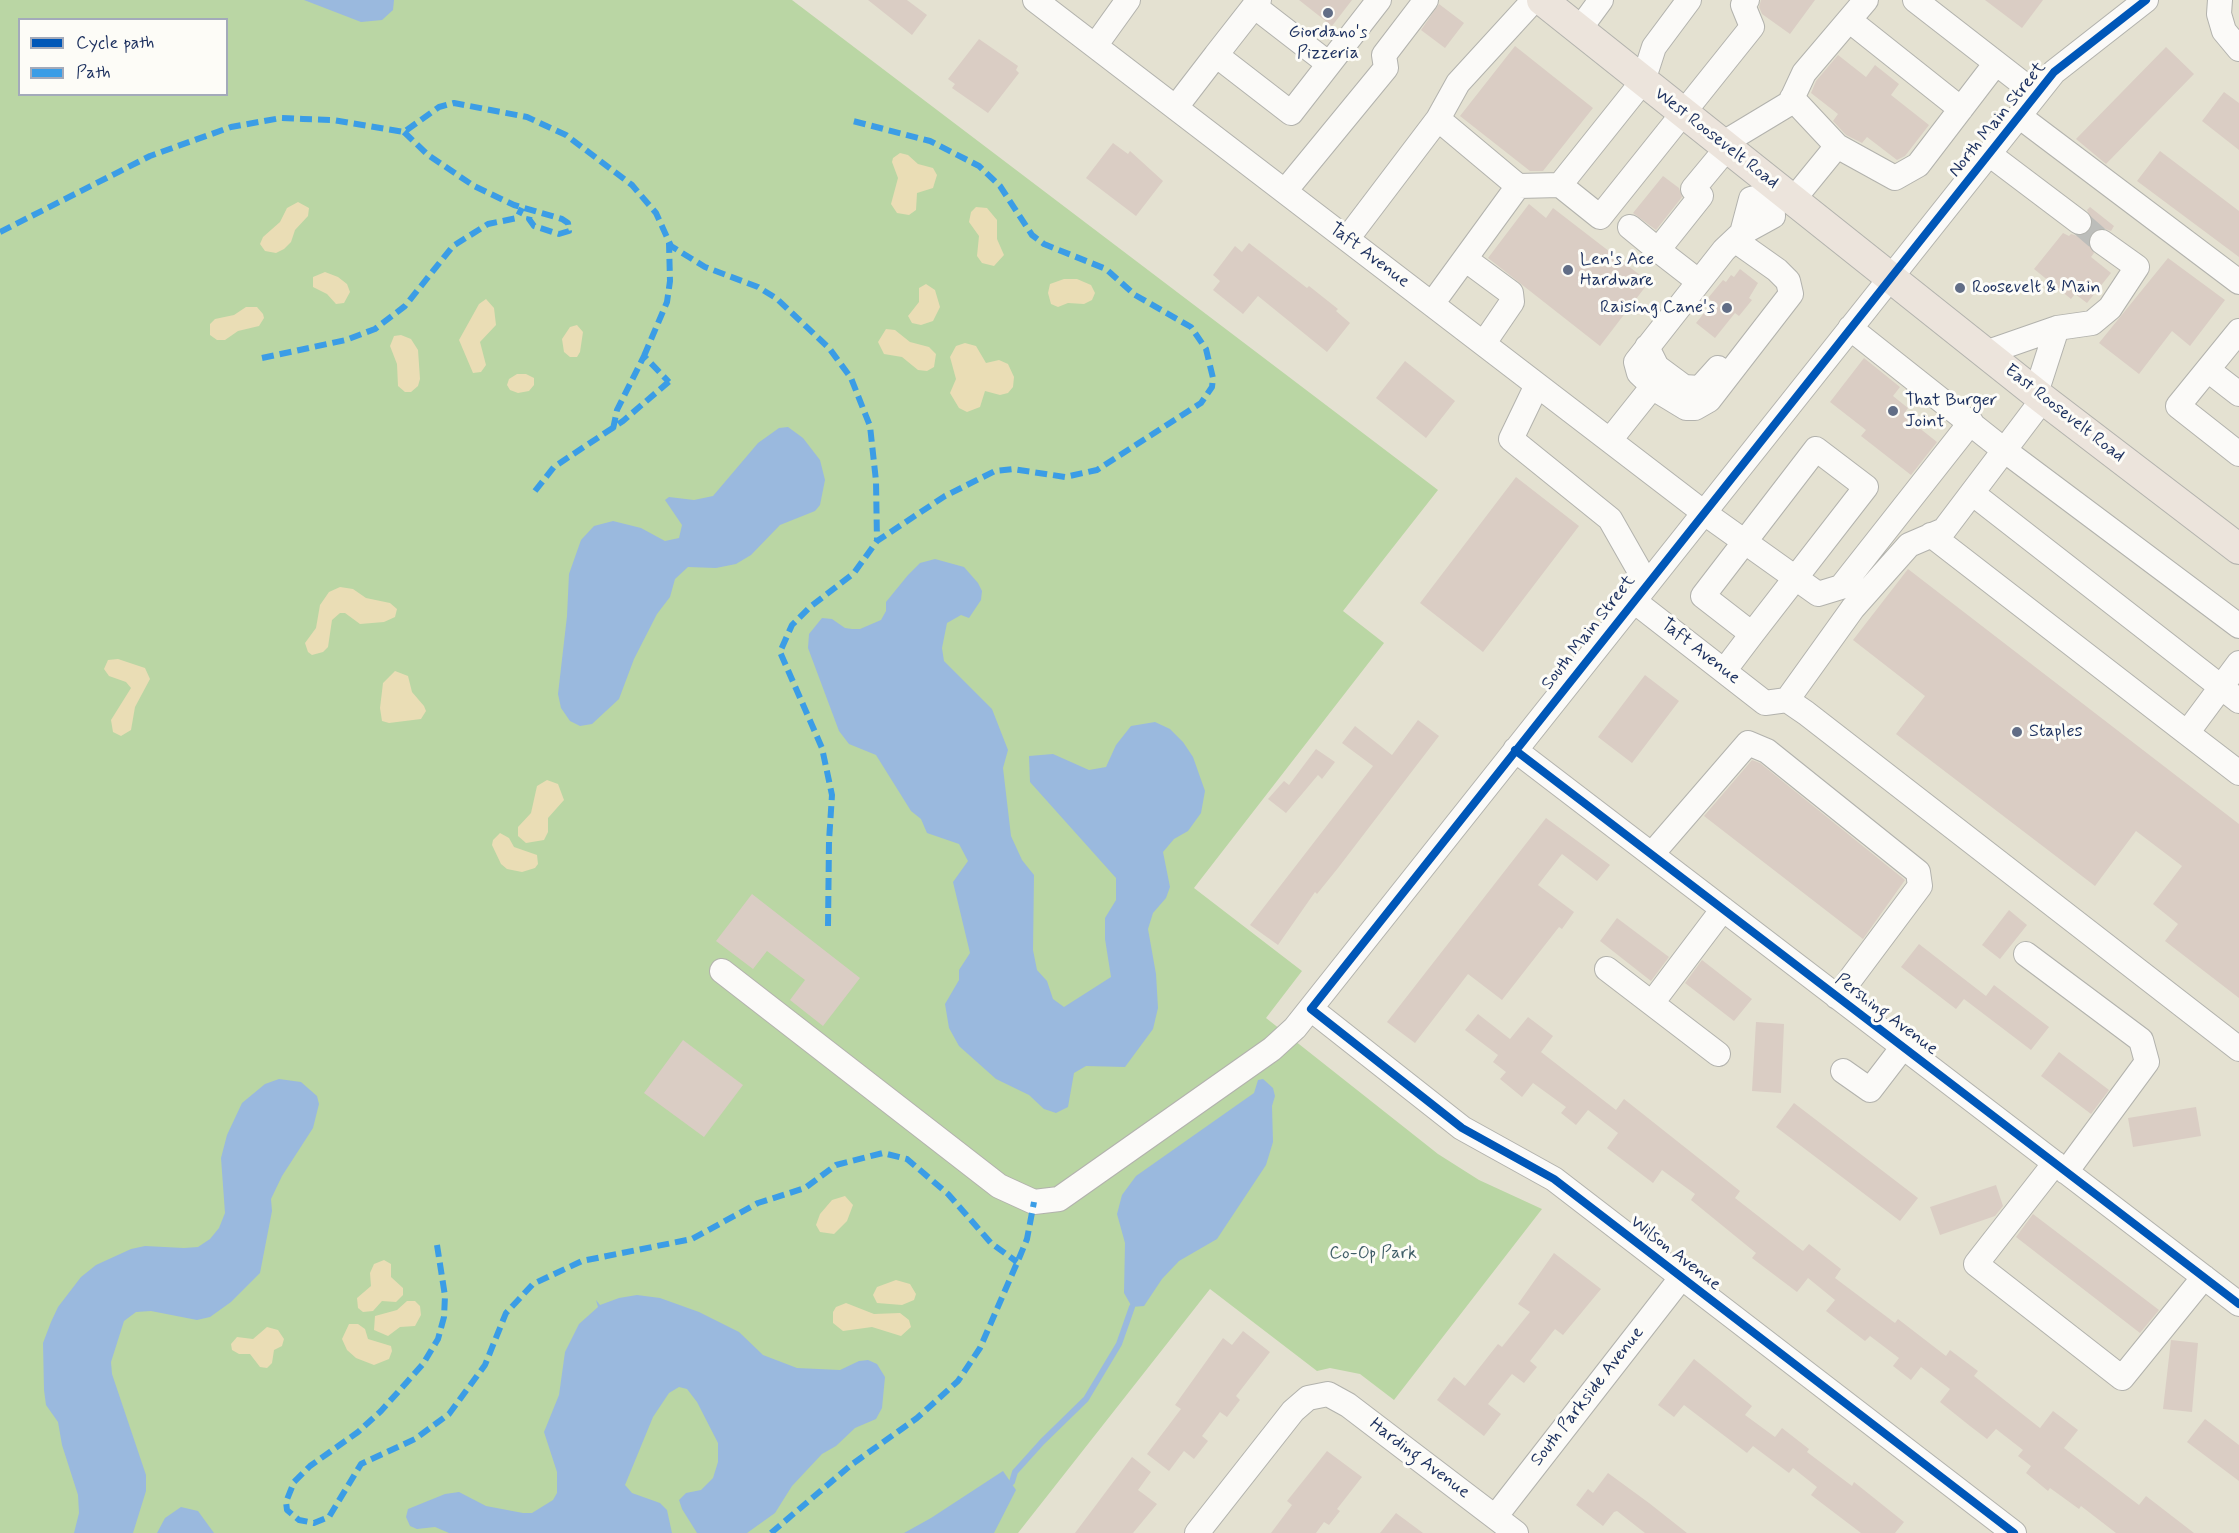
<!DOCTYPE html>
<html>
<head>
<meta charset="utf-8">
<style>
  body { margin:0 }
  #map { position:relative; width:2239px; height:1533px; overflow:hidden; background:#e4e1d1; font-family:Mynerve,sans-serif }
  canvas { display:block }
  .legend { position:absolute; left:18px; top:18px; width:210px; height:78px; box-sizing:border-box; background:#fdfcf7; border:2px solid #a3aaba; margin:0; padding:8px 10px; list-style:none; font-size:18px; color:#1b2f5e }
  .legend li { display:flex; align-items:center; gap:12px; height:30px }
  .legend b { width:30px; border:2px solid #a3aaba }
</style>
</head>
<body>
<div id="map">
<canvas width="2239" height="1533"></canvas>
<ul class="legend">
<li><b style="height:8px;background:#0057b8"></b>Cycle path</li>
<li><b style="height:8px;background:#3b9de6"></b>Path</li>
</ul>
</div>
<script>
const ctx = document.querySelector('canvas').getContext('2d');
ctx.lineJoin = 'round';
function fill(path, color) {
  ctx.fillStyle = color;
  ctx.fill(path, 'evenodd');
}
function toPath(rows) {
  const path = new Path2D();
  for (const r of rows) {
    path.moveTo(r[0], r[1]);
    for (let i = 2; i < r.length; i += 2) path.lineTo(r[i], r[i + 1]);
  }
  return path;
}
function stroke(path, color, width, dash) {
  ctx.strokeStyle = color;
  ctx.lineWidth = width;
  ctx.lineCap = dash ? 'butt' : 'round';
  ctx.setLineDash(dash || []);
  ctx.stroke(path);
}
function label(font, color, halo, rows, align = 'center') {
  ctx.font = font + ' Mynerve,sans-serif';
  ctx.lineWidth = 6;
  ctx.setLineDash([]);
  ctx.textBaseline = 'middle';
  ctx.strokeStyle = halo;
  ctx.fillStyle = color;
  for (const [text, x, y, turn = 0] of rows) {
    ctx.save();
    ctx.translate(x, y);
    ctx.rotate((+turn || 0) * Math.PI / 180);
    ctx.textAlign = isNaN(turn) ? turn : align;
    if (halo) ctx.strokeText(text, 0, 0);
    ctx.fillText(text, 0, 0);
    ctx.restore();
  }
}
fill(toPath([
  [0,0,792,0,1438,490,1343,611,1384,643,1194,888,1302,971,1266,1018,1438,1154,1479,1180,1542,1209,1394,1400,1360,1374,1330,1368,1317,1371,1210,1289,1018,1533,0,1533],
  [20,20,226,20,226,94,20,94]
]), '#bad6a4');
fill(toPath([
  [900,153,908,155,918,164,933,168,937,175,933,188,917,193,916,210,909,215,897,213,891,204,898,178,892,162,893,158],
  [298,202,309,208,308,216,295,230,291,242,284,249,276,253,265,251,260,244,263,237,280,222,287,208],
  [976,207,987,208,997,220,997,239,1004,255,994,266,982,263,977,256,979,236,969,222,971,212],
  [325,272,338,277,347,284,350,292,344,303,336,304,327,294,313,287,313,277],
  [1077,279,1091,285,1095,293,1092,300,1084,304,1068,303,1058,307,1051,304,1048,293,1050,284,1064,279],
  [926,284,935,290,940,307,933,321,921,325,912,323,908,316,919,302,919,288],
  [486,299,494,308,496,325,480,342,486,365,481,372,473,373,459,340,479,304],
  [246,307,257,307,263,314,264,318,259,326,238,331,225,340,217,340,210,335,210,324,215,319,234,315],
  [577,325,583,332,580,352,577,357,570,357,564,352,562,339,570,327],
  [886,329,895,330,910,342,929,347,936,354,934,367,927,371,918,370,902,357,884,354,878,342],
  [401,335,411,339,418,350,420,379,418,386,411,392,405,392,398,386,397,364,390,346,394,336],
  [965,343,976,346,986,363,999,360,1008,364,1014,377,1013,387,1008,393,1000,395,985,391,980,407,967,412,959,408,950,393,956,379,950,357,956,346],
  [517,374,526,374,534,378,534,385,529,391,518,393,510,390,507,385,509,379],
  [340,587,353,589,366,598,390,603,397,609,395,617,384,622,360,624,345,613,340,613,332,620,328,647,323,652,312,655,308,652,305,643,316,628,320,605,329,592],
  [118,659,145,668,150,679,135,707,131,730,121,736,113,732,111,720,131,688,126,682,109,676,104,669,108,660],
  [395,671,408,676,412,692,424,706,426,711,421,719,389,723,382,721,380,708,383,683],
  [547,780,558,784,564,800,548,818,548,832,544,840,526,843,518,836,518,827,531,813,537,786],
  [500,833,509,838,514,847,537,855,538,864,535,868,522,872,507,869,501,864,492,845,493,840],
  [845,1196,853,1205,847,1221,834,1234,820,1232,816,1225,820,1214,832,1200],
  [384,1260,391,1264,391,1277,403,1288,403,1295,396,1302,382,1301,373,1311,363,1312,358,1308,357,1298,371,1286,370,1273,374,1264],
  [896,1280,910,1284,916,1294,914,1300,902,1305,877,1303,873,1295,877,1287],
  [407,1301,415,1301,420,1306,421,1315,415,1326,400,1327,388,1336,374,1330,375,1316,397,1310],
  [846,1303,874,1314,900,1313,909,1320,911,1327,901,1336,872,1327,843,1331,833,1323,833,1312,836,1307],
  [349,1324,358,1324,365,1329,368,1339,391,1346,392,1351,389,1359,374,1365,356,1358,347,1350,342,1339],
  [267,1327,278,1330,284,1339,282,1346,274,1350,272,1363,267,1368,260,1367,250,1354,239,1354,232,1350,231,1344,237,1337,253,1339]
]), '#eaddb5');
fill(toPath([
  [304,0,394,0,393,10,382,20,361,22],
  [788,427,803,438,820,460,825,480,820,505,815,511,780,525,751,555,736,564,716,568,688,567,675,579,670,597,657,614,634,659,619,699,592,724,580,726,570,721,561,708,558,694,567,616,569,574,581,540,594,526,613,521,641,528,665,541,679,538,682,525,665,500,669,497,694,500,713,496,758,443,779,428],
  [935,559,964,567,978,583,982,591,981,600,969,618,961,615,947,623,942,648,944,661,992,709,1008,750,1003,768,1011,836,1022,860,1034,875,1033,950,1037,970,1047,981,1053,999,1064,1007,1111,977,1105,939,1105,918,1116,900,1116,878,1030,782,1029,756,1053,754,1089,770,1106,767,1116,745,1131,726,1155,722,1170,729,1183,742,1193,757,1205,791,1201,813,1188,831,1174,839,1163,852,1170,887,1166,898,1153,913,1148,929,1156,974,1158,1008,1153,1029,1125,1067,1086,1066,1074,1073,1068,1107,1056,1113,1044,1109,1029,1095,996,1079,959,1046,949,1028,945,1004,959,980,959,970,970,953,953,882,968,861,959,844,927,833,921,819,911,811,876,755,849,744,839,731,808,648,809,634,822,618,832,619,845,628,852,629,860,629,881,620,886,611,886,602,908,575,920,563],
  [279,1079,301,1082,317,1096,319,1104,313,1128,282,1176,271,1199,272,1211,260,1273,231,1302,210,1317,197,1320,151,1311,136,1312,124,1321,111,1362,112,1374,146,1475,146,1491,133,1533,74,1533,79,1513,78,1495,62,1445,58,1422,46,1405,44,1390,43,1343,51,1322,58,1307,81,1277,96,1265,131,1249,145,1246,184,1248,198,1247,210,1239,219,1228,225,1213,221,1158,227,1135,242,1103,265,1084],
  [1263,1079,1273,1088,1275,1096,1272,1106,1273,1142,1266,1165,1217,1239,1179,1261,1162,1279,1144,1306,1132,1307,1124,1293,1125,1243,1117,1214,1122,1195,1136,1176,1254,1093,1258,1080],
  [637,1295,660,1298,699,1312,739,1332,763,1355,797,1368,840,1370,859,1361,868,1360,877,1364,885,1377,882,1408,876,1419,855,1428,836,1446,822,1454,792,1486,775,1513,747,1533,697,1533,682,1509,679,1500,686,1493,701,1490,713,1478,718,1462,718,1443,697,1402,687,1389,679,1387,669,1393,653,1417,625,1485,632,1493,660,1503,667,1510,672,1533,449,1533,435,1527,417,1529,410,1526,406,1517,408,1509,445,1494,459,1492,486,1506,523,1513,532,1513,553,1500,557,1493,557,1472,544,1432,559,1395,565,1352,579,1324,598,1307,596,1300,600,1305,619,1298],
  [1003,1471,1016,1490,994,1533,904,1533,931,1518],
  [181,1507,198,1511,214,1533,157,1533,165,1518]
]), '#9ab9de');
stroke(toPath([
  [1012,1482,1015,1472,1042,1442,1086,1399,1119,1344,1132,1307]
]), '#9ab9de', 6);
fill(toPath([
  [868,0,907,0,927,15,912,35],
  [1299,0,1352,0,1332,26],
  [1761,0,1815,0,1790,34,1762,14,1759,7],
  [1985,0,2043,0,2022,28],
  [1439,4,1464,23,1445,48,1421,30],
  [979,39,1018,66,1016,70,1019,73,988,113,952,88,955,84,948,79],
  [1515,46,1593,108,1543,171,1530,171,1460,116],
  [2166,47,2194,74,2106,164,2076,139],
  [1838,55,1866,77,1875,65,1899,84,1891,95,1929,125,1905,156,1897,160,1867,137,1862,143,1846,135,1833,121,1838,114,1811,93,1816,81],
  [2224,92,2239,103,2239,150,2202,121],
  [1113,143,1128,154,1130,151,1163,181,1136,216,1086,178],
  [2160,151,2239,211,2239,257,2137,181],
  [1663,176,1679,188,1682,197,1656,230,1633,213],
  [1529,204,1546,218,1553,208,1649,282,1600,346,1488,258],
  [2090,207,2114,226,2111,231,2103,228,2096,229,2088,240,2094,253,2091,257,2111,273,2087,303,2075,294,2071,299,2034,269,2063,233,2069,236,2071,234,2078,236,2090,231,2093,223,2087,210],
  [1249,243,1307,288,1309,286,1338,309,1336,311,1350,323,1327,352,1258,296,1243,314,1213,290,1220,281,1213,275,1235,246,1242,252],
  [2168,258,2225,300,2190,346,2172,331,2139,374,2099,343],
  [1740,269,1758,283,1749,298,1752,300,1739,316,1735,313,1715,338,1696,323,1713,302,1708,298,1723,280,1726,282,1731,275,1734,277],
  [1864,358,1900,387,1893,396,1908,408,1903,415,1937,442,1911,475,1861,436,1866,430,1830,402],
  [1405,361,1455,401,1426,438,1376,398],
  [1516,477,1579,526,1483,652,1420,603],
  [1908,569,2239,824,2239,998,2165,941,2178,924,2153,904,2182,866,2136,831,2095,886,1896,734,1925,696,1853,640],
  [1645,675,1679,701,1632,763,1598,737],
  [1418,720,1439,736,1338,868,1317,894,1315,892,1278,945,1250,925,1373,766,1342,743,1355,726,1392,755],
  [1316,749,1335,762,1322,779,1318,775,1286,813,1268,799,1284,781,1289,785],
  [1752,760,1760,763,1905,880,1863,939,1704,816],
  [1546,818,1610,865,1597,881,1562,854,1538,885,1574,912,1562,929,1559,927,1502,1000,1468,974,1415,1043,1387,1022],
  [752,894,860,978,823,1026,790,1000,805,980,767,951,753,969,716,941],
  [2009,910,2027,925,2000,959,1982,945],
  [1617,918,1669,957,1651,981,1600,941],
  [1919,944,1986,996,1994,985,2049,1027,2031,1050,1964,999,1956,1009,1901,967],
  [1702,960,1752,999,1734,1021,1685,983],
  [1478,1014,1510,1039,1528,1017,1553,1036,1541,1052,1616,1110,1624,1099,1740,1191,1735,1198,1803,1251,1809,1244,1841,1269,1835,1278,1895,1323,1898,1319,1946,1356,1950,1350,1978,1371,1974,1376,2040,1428,2053,1411,2078,1430,2064,1448,2139,1505,2146,1496,2194,1533,2116,1533,2081,1506,2079,1509,2050,1488,2048,1491,2026,1473,2031,1466,2018,1456,2023,1450,1996,1429,1987,1439,1970,1426,1940,1402,1950,1389,1921,1367,1911,1380,1893,1366,1899,1358,1870,1336,1865,1341,1826,1311,1835,1300,1808,1278,1797,1292,1752,1258,1756,1253,1691,1200,1695,1194,1662,1170,1653,1183,1607,1148,1618,1133,1588,1110,1576,1125,1561,1113,1566,1107,1533,1083,1522,1097,1500,1079,1506,1072,1493,1062,1498,1055,1465,1030],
  [1756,1022,1784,1024,1781,1093,1752,1091],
  [683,1040,743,1085,704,1137,644,1093],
  [2059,1052,2109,1090,2091,1114,2041,1076],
  [1794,1103,1918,1198,1900,1221,1776,1127],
  [2196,1107,2201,1136,2133,1147,2128,1118],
  [1996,1185,2003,1206,1995,1216,1940,1235,1930,1207],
  [2033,1214,2159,1310,2140,1333,2016,1237],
  [1554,1253,1601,1289,1563,1335,1555,1329,1530,1361,1537,1367,1524,1383,1512,1374,1488,1404,1501,1414,1484,1436,1437,1400,1454,1377,1465,1386,1498,1344,1502,1347,1530,1312,1518,1304],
  [1243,1331,1270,1352,1236,1396,1240,1400,1227,1417,1220,1412,1202,1436,1208,1441,1194,1459,1184,1451,1169,1471,1147,1454,1181,1409,1175,1405,1223,1338,1232,1345],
  [2171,1340,2198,1343,2192,1412,2163,1409],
  [1694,1359,1752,1406,1745,1415,1775,1437,1782,1428,1809,1449,1807,1452,1852,1486,1854,1482,1904,1522,1895,1533,1861,1533,1811,1495,1817,1487,1793,1468,1789,1473,1753,1446,1747,1453,1684,1405,1674,1417,1658,1405],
  [2205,1419,2239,1445,2239,1481,2187,1442],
  [1327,1451,1362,1477,1337,1509,1340,1511,1329,1525,1324,1522,1316,1533,1271,1533,1292,1505,1287,1501],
  [1132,1457,1151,1472,1138,1490,1157,1504,1133,1533,1075,1533],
  [1608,1473,1649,1503,1687,1533,1645,1533,1617,1511,1614,1512,1603,1526,1576,1505,1588,1489,1593,1493],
  [1396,1513,1423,1533,1380,1533]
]), '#dacdc4');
stroke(toPath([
  [2079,222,2102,242]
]), '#bcbdba', 24, [24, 12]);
const minor = toPath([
  [1035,0,1703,512,1818,594,1841,587,1971,422],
  [1534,0,1458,83,1438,119,1518,186,1560,185],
  [1689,0,1654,47,1643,81,1560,185,1600,217,1752,27,1743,5,1747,0],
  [1915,0,2036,94],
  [2220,0,2219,14,2224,31,2239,49],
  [1254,6,1329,64],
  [1849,20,1961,109],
  [1579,30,1601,0],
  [1095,46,1128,0],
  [1216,55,1259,0],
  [1792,98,1837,146],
  [1176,107,1216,55,1291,113,1379,0],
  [2019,116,2239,282],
  [1722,144,1790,103,1804,73,1866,0],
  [1989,154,2079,222],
  [1285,191,1386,68,1384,55,1426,0],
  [1793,200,1837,146,1895,178,1918,165,1996,63],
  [1630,227,1658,250],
  [1742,233,1751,199,1772,194],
  [1347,239,1438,119],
  [1736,241,1777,270,1788,281,1791,294,1709,400,1695,408,1686,408,1658,391,1639,373,1636,362,1724,250,1742,233,1773,216,1772,194,1778,188],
  [1465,259,1511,293,1512,302,1484,343],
  [1698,281,1658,250,1701,196,1693,189,1727,148],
  [1432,304,1518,186],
  [1850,328,2004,450,2239,626],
  [2239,331,2178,406,2239,454],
  [1647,347,1657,367,1684,387,1700,388,1718,368],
  [1985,353,2057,328,2092,323,2110,308,2137,267,2102,242],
  [2208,370,2239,394],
  [1537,385,1511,439,1610,519,1647,584],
  [2036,393,2057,328],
  [1610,440,1653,386],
  [1972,493,2239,701],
  [1931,535,2187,733,2239,663],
  [1634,601,1765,703,1787,700,1806,713,2239,1049],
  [1724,671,1752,634,1866,487,1816,449,1703,596,1752,634],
  [1787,700,1853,608,1909,545,1944,530,2043,399],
  [2187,733,2239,773],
  [1515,750,2239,1304],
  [1652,854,1748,743,1767,751,1918,872,1920,886,1837,997],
  [2026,954,2141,1040,2147,1062,2066,1172],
  [1607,969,1718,1054],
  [722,971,999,1186,1034,1202,1059,1199,1272,1049,1295,1028,2054,72,2146,0],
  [1652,1003,1723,909],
  [1311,1009,1462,1128,1554,1179,2014,1533],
  [1843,1071,1870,1090,1903,1047],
  [2055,1163,1976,1264,2122,1378,2204,1277],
  [1495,1517,1681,1278],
  [1197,1533,1293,1411,1308,1398,1328,1394,1348,1405,1516,1533]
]);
const major = toPath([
  [1542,0,2043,399,2239,549]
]);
stroke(minor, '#b2b2ad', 26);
stroke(major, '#b2b2ad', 32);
stroke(minor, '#fbfaf8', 24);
stroke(major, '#ece4dc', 30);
stroke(toPath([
  [404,132,428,155,474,186,514,205,562,219,568,223,569,231,559,234,534,226,529,219,531,211],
  [0,232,150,156,231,127,281,118,303,119,333,120,404,132,439,107,454,103,527,117,566,135,632,185,656,213,671,246,705,267,758,287,776,298,829,348,851,378,870,426,876,481,877,541],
  [644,356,667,302,670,281,669,243],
  [262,358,346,340,375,329,405,306,453,246,488,224,517,218,522,208],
  [613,429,617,410,644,356,669,382],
  [535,491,554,467,623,421,672,379],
  [828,926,829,841,832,795,822,748,780,652,792,625,810,607,854,573,877,541,945,496,995,471,1013,469,1065,477,1097,470,1201,403,1212,387,1213,378,1206,349,1191,327,1135,295,1106,269,1044,244,1032,235,1000,186,979,166,930,141,853,121],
  [437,1245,445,1296,444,1317,438,1339,423,1364,381,1411,358,1432,310,1466,294,1482,286,1502,287,1510,299,1520,314,1523,329,1517,361,1464,415,1439,449,1414,485,1365,506,1313,533,1284,582,1261,692,1239,758,1203,805,1188,836,1165,883,1153,907,1159,948,1194,991,1243,1017,1262],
  [771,1533,851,1465,917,1418,958,1381,980,1348,1020,1256,1027,1239,1034,1202]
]), '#3b9de6', 6, [12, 6]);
stroke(toPath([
  [1515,750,2239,1304],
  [2014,1533,1554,1179,1462,1128,1311,1009,2054,72,2146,0]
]), '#0057b8', 8);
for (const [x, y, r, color] of [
  [1328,13,6,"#616d86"],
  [1568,270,6,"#616d86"],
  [1960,288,6,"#616d86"],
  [1727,308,6,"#616d86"],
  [1893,411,6,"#616d86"],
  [2017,732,6,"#616d86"]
]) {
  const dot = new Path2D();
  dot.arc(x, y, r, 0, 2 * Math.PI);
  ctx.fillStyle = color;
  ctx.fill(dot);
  stroke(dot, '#fdfcf7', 2);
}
label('18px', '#1b2f5e', '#fdfcf7', [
  ["Giordano's",1328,33,"center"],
  ["Pizzeria",1328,54,"center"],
  ["Len's Ace",1580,260],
  ["Hardware",1580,281],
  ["Roosevelt & Main",1972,288],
  ["Raising Cane's",1715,308,"right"],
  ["That Burger",1905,401],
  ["Joint",1905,422],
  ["Staples",2029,732]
], 'left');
label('18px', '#1b2f5e', '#fdfcf7', [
  ["North Main Street",1998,120,-51],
  ["West Roosevelt Road",1716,139,38],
  ["Taft Avenue",1369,256,37],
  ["East Roosevelt Road",2064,414,38],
  ["South Main Street",1589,633,-52],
  ["Taft Avenue",1700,652,38],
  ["Pershing Avenue",1886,1015,37],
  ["Wilson Avenue",1675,1254,38],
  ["South Parkside Avenue",1588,1397,-52],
  ["Harding Avenue",1419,1459,37]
]);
label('18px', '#405e68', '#fdfcf7', [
  ["Co-Op Park",1373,1254]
]);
</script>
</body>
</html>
